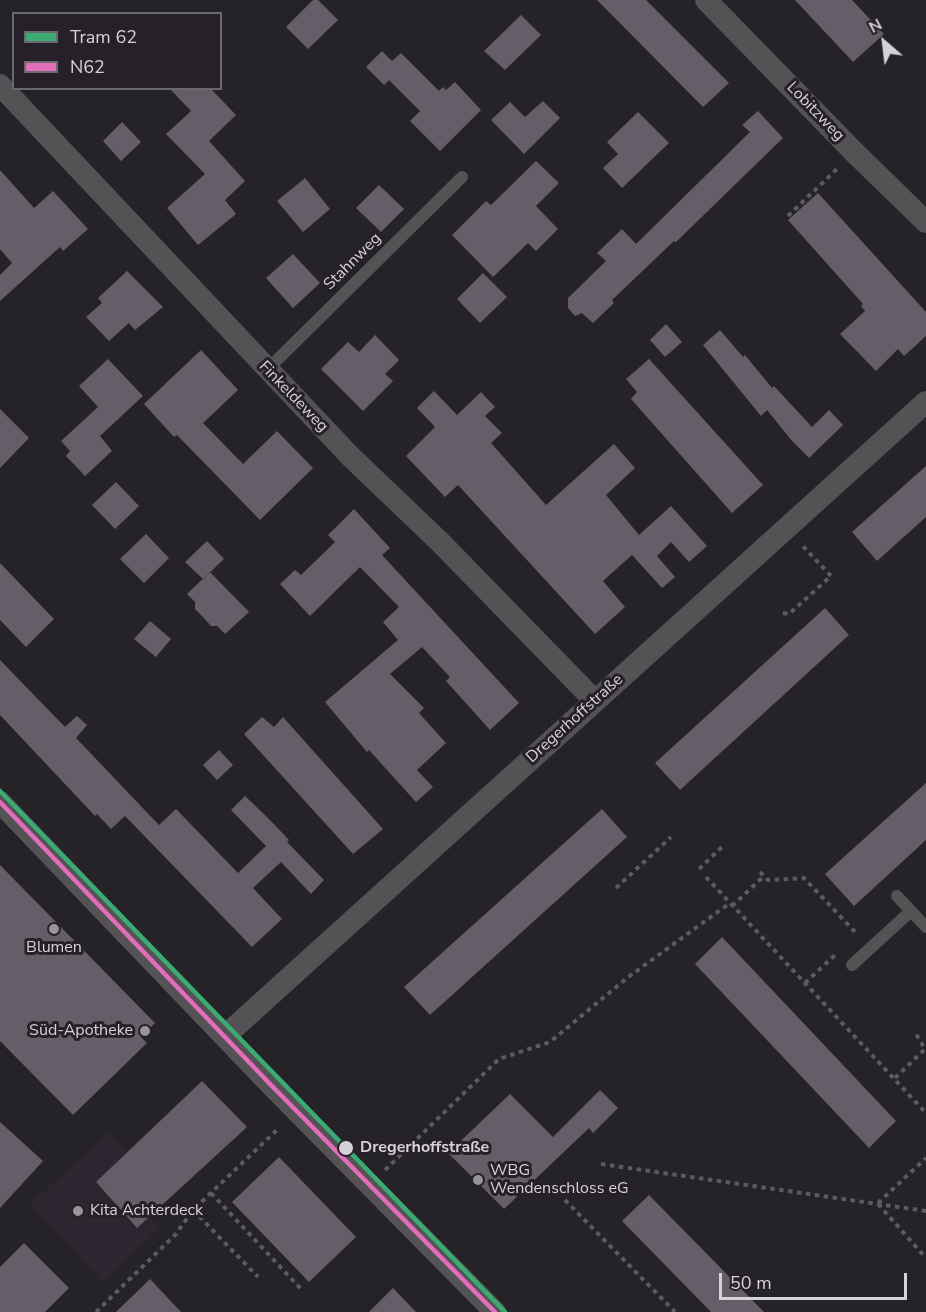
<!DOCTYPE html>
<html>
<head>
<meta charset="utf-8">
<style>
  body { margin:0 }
  #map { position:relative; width:926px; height:1312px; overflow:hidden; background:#252327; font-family:"Nunito Sans",sans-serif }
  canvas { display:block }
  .legend { position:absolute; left:12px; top:12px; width:210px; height:78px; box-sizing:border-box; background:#262129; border:2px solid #6c686f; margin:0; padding:8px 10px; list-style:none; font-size:18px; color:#d6d3d8 }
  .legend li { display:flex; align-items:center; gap:12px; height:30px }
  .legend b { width:30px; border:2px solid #6c686f }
  .north { position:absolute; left:854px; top:12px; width:60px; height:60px; -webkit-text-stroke:4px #262129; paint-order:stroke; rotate:332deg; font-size:16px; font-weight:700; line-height:24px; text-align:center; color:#d6d3d8 }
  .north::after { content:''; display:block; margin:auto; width:21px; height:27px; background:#d6d3d8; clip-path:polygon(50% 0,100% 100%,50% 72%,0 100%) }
  .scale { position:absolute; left:719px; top:1273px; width:188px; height:27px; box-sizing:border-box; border:3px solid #d6d3d8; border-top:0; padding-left:8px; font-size:18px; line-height:21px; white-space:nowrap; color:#d6d3d8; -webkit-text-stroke:4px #262129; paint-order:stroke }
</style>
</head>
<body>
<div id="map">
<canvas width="926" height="1312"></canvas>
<ul class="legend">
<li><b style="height:8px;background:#3aab72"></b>Tram 62</li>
<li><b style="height:8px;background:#e26db8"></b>N62</li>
</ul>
<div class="north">N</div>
<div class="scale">50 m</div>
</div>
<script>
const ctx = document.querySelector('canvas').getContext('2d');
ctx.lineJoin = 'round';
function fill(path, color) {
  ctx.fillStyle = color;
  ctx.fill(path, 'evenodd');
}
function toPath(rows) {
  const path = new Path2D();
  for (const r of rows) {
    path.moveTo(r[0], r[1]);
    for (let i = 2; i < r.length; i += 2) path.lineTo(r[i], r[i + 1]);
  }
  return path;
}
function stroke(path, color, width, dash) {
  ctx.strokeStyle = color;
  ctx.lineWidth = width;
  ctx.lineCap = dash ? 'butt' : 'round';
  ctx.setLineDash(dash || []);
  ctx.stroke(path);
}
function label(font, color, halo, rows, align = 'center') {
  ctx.font = font + ' "Nunito Sans",sans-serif';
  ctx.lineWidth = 6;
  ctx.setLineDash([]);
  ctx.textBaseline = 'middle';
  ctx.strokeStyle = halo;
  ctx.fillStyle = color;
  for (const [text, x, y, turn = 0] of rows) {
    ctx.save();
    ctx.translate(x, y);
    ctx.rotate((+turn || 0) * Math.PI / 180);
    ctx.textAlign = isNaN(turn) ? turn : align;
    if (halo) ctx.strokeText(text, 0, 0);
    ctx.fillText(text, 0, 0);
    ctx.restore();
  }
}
fill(toPath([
  [109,1132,127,1152,96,1183,136,1228,149,1217,160,1228,103,1283,30,1204]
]), '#2d2631');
fill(toPath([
  [313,0,318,0,338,20,308,49,286,27],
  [597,0,646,0,729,83,703,107],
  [795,0,852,0,884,34,853,62],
  [521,15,541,35,505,70,484,51],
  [382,51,392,61,401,53,439,91,443,87,446,90,455,82,481,110,440,151,410,121,420,111,389,80,384,85,366,67],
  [169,88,210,88,236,115,209,141,245,181,225,200,236,214,198,245,167,208,205,174,166,134,191,111],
  [543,101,560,118,524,154,491,120,510,102,525,117],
  [758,111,783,138,676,242,674,241,612,300,614,303,593,323,582,313,575,316,568,308,568,298,606,261,597,253,622,229,636,244,750,132,742,125],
  [638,112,669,143,622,188,603,168,618,154,607,142],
  [122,122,141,142,121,161,103,141],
  [536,161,559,183,536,206,558,229,536,251,528,243,493,277,452,235,486,201,491,205],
  [0,170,34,208,53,191,88,229,63,251,60,247,0,301,0,275,12,263,0,249],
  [305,178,330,209,303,232,277,201],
  [379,185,404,209,381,232,356,208],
  [818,193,926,312,926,336,904,356,898,349,876,371,840,334,865,311,861,306,863,304,788,220],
  [293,254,320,283,293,308,266,278],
  [127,271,163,307,135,330,129,323,109,341,86,317,102,303,98,298],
  [483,273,507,297,480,323,457,299],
  [666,324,682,342,665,357,650,340],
  [720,330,743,357,745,355,772,388,774,386,812,427,829,410,843,425,809,458,792,441,767,410,761,416,703,345],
  [375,335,399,360,385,374,393,381,363,411,321,369,348,342,359,352],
  [201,350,238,390,203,423,243,464,277,431,313,468,260,520,177,435,174,437,144,404],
  [108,359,143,396,100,436,112,451,85,476,66,456,70,451,61,441,98,407,79,386],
  [649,359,763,485,732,513,631,399,637,392,626,379],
  [434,391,457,415,481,392,495,407,485,416,502,433,491,443,546,505,614,444,635,468,606,495,639,535,671,506,707,546,689,562,671,542,657,556,675,577,662,588,632,555,603,581,625,607,595,634,458,485,445,497,406,456,435,427,417,408],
  [0,409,29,438,0,468],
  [926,466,926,517,877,561,852,532],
  [116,482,139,506,115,529,92,505],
  [354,509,390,548,382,555,519,703,490,730,446,681,450,677,422,647,390,674,424,708,419,713,446,743,417,770,433,787,416,802,369,750,367,752,325,702,398,640,383,622,399,607,360,567,310,616,280,584,295,570,301,575,335,542,328,535],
  [146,534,169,558,144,583,120,559],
  [207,541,224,559,203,579,185,562],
  [0,563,54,619,26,647,0,620],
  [210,572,249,612,225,634,217,626,211,626,203,617,195,609,195,602,187,594],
  [825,608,849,635,680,790,655,763],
  [150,621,171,639,156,657,134,639],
  [0,660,65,727,77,716,87,725,76,738,159,825,176,809,238,873,266,846,231,810,245,796,268,818,289,840,287,842,324,880,311,894,281,862,253,888,282,919,252,947,125,816,111,829,97,814,95,816,0,715],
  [262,717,274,727,283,717,383,829,353,854,244,734],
  [219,750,233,765,217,780,203,765],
  [926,783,926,840,854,906,825,874],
  [602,809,627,837,430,1015,404,987],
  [0,865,155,1023,141,1037,147,1043,73,1115,0,1041],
  [722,937,896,1121,869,1148,695,964],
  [202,1081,247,1127,137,1228,96,1182],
  [600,1090,618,1108,593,1133,589,1128,504,1209,448,1153,510,1094,553,1137],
  [0,1122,43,1161,0,1208],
  [279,1157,356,1237,309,1282,232,1202],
  [649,1195,764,1312,711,1312,622,1221],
  [24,1243,69,1288,45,1312,0,1312,0,1267],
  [150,1279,181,1312,116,1312],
  [393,1288,416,1312,369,1312]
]), '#655e69');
stroke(toPath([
  [788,216,837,169],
  [783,613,789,614,831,576,801,544],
  [699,869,724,845],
  [760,872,768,880,804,878,857,934],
  [706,877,926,1113],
  [616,888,671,837],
  [732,906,764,876],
  [805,983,835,955],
  [895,1078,925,1049,916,1034],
  [601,1164,926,1211],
  [385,1170,499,1059,550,1042,627,978,730,903],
  [211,1193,301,1289],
  [565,1200,675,1312],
  [878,1203,926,1158],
  [878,1204,926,1258],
  [193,1210,258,1277],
  [96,1312,176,1234,193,1210,279,1128]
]), '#5c5b5d', 4, [4.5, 4.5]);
stroke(toPath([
  [267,370,462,177],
  [897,896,926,927],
  [852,965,911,911]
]), '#545255', 12);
stroke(toPath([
  [706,0,854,152,926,222],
  [0,85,350,456,440,542,595,701],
  [0,802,269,1083,495,1312],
  [225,1036,926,402]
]), '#545255', 22);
stroke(toPath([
  [0,802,269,1083,495,1312]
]), '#e26db8', 4.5);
stroke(toPath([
  [0,791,505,1312]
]), '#3aab72', 4.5);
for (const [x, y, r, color] of [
  [54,929,6,"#98959a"],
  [145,1031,6,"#98959a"],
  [346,1148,8,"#d6d3d8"],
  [478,1180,6,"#98959a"],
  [78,1211,6,"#98959a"]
]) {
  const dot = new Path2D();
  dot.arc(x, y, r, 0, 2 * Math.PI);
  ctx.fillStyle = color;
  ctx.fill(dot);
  stroke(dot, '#262129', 2);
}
label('16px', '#d6d3d8', '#262129', [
  ["Lobitzweg",815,112,46],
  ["Stahnweg",353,262,-45],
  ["Finkeldeweg",293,397,46],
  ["Dregerhoffstraße",575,719,-42]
]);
label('16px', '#d6d3d8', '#262129', [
  ["Blumen",54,948,"center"],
  ["Süd-Apotheke",133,1031,"right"],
  ["WBG",490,1171],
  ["Wendenschloss eG",490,1189],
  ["Kita Achterdeck",90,1211]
], 'left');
label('bold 16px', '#d6d3d8', '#262129', [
  ["Dregerhoffstraße",360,1148]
], 'left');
</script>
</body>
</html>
